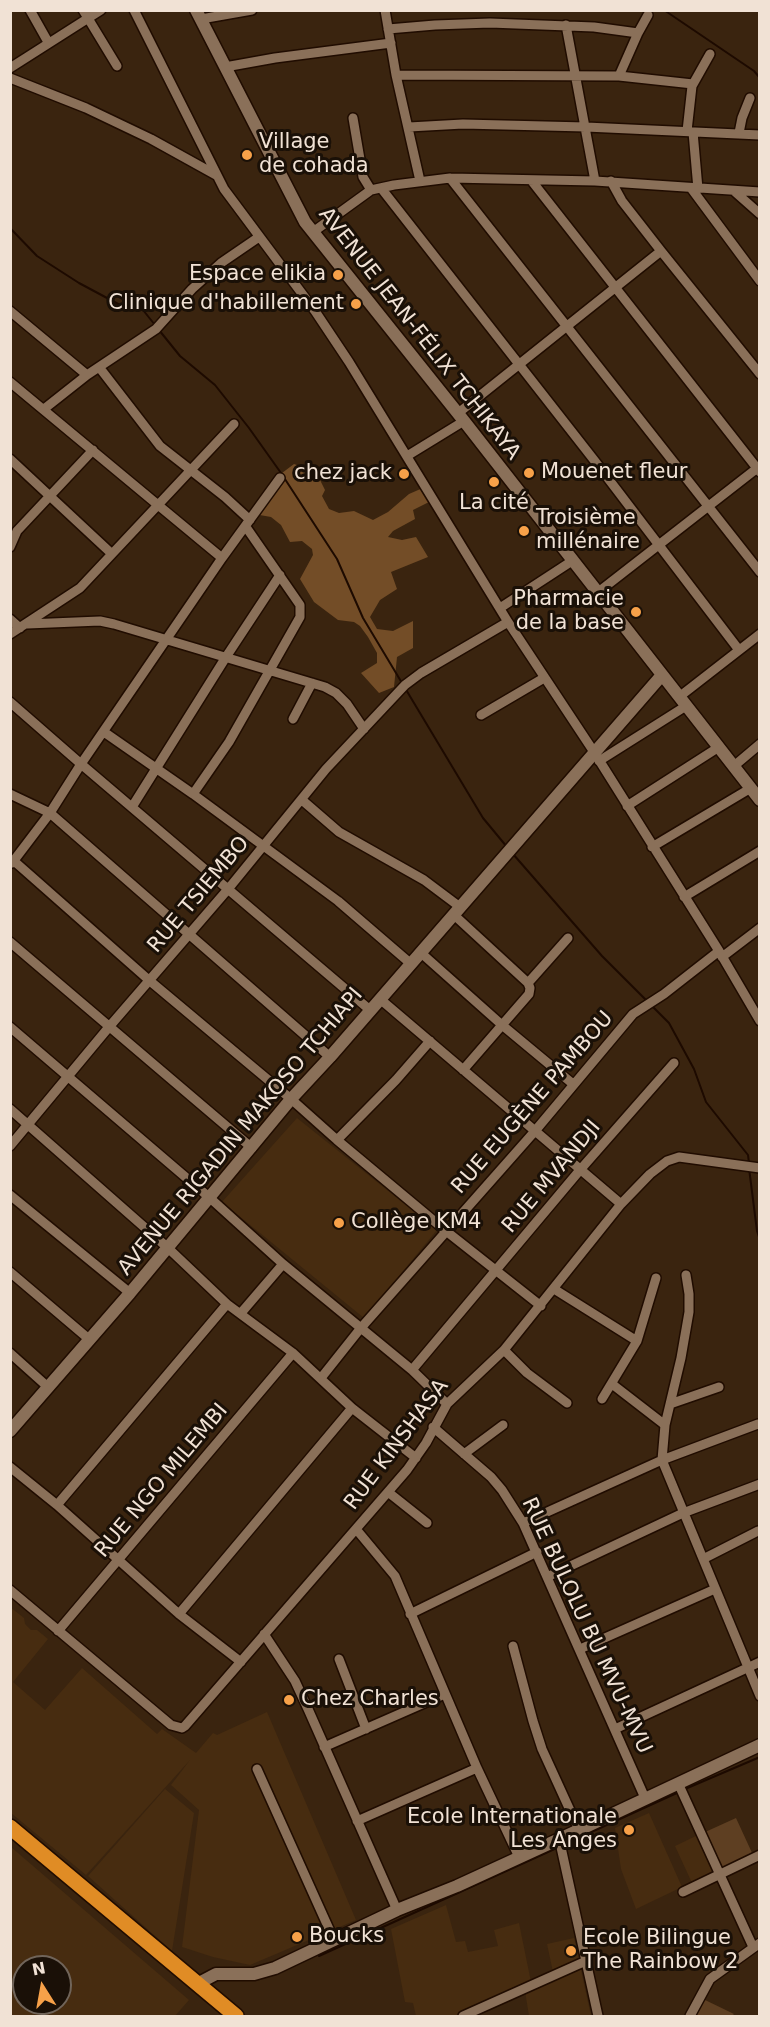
<!DOCTYPE html>
<html>
<head>
<meta charset="utf-8">
<style>
  body { margin:0 }
  #map { position:relative; width:770px; height:2027px; overflow:hidden; background:#3a240f; font-family:"DejaVu Sans",sans-serif }
  canvas { display:block }
  .frame { position:absolute; inset:0; border:12px solid #f1e2d5; pointer-events:none }
  .north { position:absolute; left:12px; top:1955px; width:60px; height:60px; box-sizing:border-box; background:#1a1007; border:2px solid #706459; border-radius:50%; rotate:349deg; font-size:16px; font-weight:700; line-height:24px; text-align:center; color:#f1e2d5 }
  .north::after { content:''; display:block; margin:auto; width:21px; height:27px; background:#f7a149; clip-path:polygon(50% 0,100% 100%,50% 72%,0 100%) }
</style>
</head>
<body>
<div id="map">
<canvas width="770" height="2027"></canvas>
<div class="frame"></div>
<div class="north">N</div>
</div>
<script>
const ctx = document.querySelector('canvas').getContext('2d');
ctx.lineJoin = 'round';
function fill(path, color) {
  ctx.fillStyle = color;
  ctx.fill(path, 'evenodd');
}
function toPath(rows) {
  const path = new Path2D();
  for (const r of rows) {
    path.moveTo(r[0], r[1]);
    for (let i = 2; i < r.length; i += 2) path.lineTo(r[i], r[i + 1]);
  }
  return path;
}
function stroke(path, color, width, dash) {
  ctx.strokeStyle = color;
  ctx.lineWidth = width;
  ctx.lineCap = dash ? 'butt' : 'round';
  ctx.setLineDash(dash || []);
  ctx.stroke(path);
}
function label(font, color, halo, rows, align = 'center') {
  ctx.font = font + ' "DejaVu Sans",sans-serif';
  ctx.lineWidth = 6;
  ctx.setLineDash([]);
  ctx.textBaseline = 'middle';
  ctx.strokeStyle = halo;
  ctx.fillStyle = color;
  for (const [text, x, y, turn = 0] of rows) {
    ctx.save();
    ctx.translate(x, y);
    ctx.rotate((+turn || 0) * Math.PI / 180);
    ctx.textAlign = isNaN(turn) ? turn : align;
    if (halo) ctx.strokeText(text, 0, 0);
    ctx.fillText(text, 0, 0);
    ctx.restore();
  }
}
fill(toPath([
  [297,1118,437,1230,364,1318,222,1202],
  [10,1607,24,1618,25,1624,31,1630,37,1630,48,1639,13,1682,45,1710,82,1668,157,1734,162,1729,196,1753,213,1733,217,1735,267,1712,356,1920,250,1965,213,1957,182,1947,199,1810,171,1785,190,1760,86,1875,11,1813],
  [165,1789,194,1813,172,1951,88,1876],
  [649,1813,682,1887,636,1909,621,1869,615,1828],
  [698,1835,716,1872,692,1883,675,1846],
  [11,1847,189,2000,175,2016,11,2016],
  [24,1967,60,1967,60,2003,24,2003],
  [446,1905,456,1942,465,1941,468,1952,498,1946,494,1930,519,1923,531,1982,459,2016,416,2016,413,2003,405,2002,391,1929],
  [574,1938,579,1960,553,1972,547,1944],
  [580,1966,591,2016,529,2016,525,1991]
]), '#472c10');
fill(toPath([
  [736,1818,753,1855,722,1869,703,1833],
  [703,1999,734,2014,732,2016,694,2016]
]), '#5e3f22');
fill(toPath([
  [294,464,316,472,325,490,322,496,329,509,339,513,354,511,373,520,388,512,409,494,425,487,433,500,413,510,415,519,393,531,388,537,402,540,416,537,428,557,391,572,397,589,380,600,370,617,377,629,393,631,413,621,413,648,397,657,394,687,379,693,361,673,377,663,377,653,368,637,360,626,354,622,338,620,314,602,300,579,313,555,312,549,302,541,290,542,281,525,271,517,254,514,278,476]
]), '#734d27');
stroke(toPath([
  [664,10,754,71,760,78],
  [10,228,37,256,79,283,122,306,143,310,155,325],
  [159,330,180,356,215,385,249,428,281,473,337,559,363,618,402,683],
  [405,688,483,818,507,847],
  [513,854,602,956,648,1002],
  [652,1006,669,1023,694,1069,706,1102,748,1155,749,1163],
  [749,1168,757,1231,760,1240],
  [685,1789,760,1757],
  [565,1844,679,1792],
  [319,1956,559,1847]
]), '#1d0a00', 2);
const minor = toPath([
  [30,10,48,42],
  [83,10,117,66],
  [134,10,224,189,315,311,349,362,508,622,594,752,719,951,760,1021],
  [385,10,396,75,420,181],
  [201,19,252,10],
  [566,25,595,181],
  [388,29,435,25,490,23,594,27,638,33],
  [225,67,275,58,391,43],
  [10,68,101,10],
  [396,75,619,76,693,84],
  [619,76,638,33,648,15],
  [10,78,86,108,151,139,216,175],
  [353,118,363,177,371,190],
  [409,127,463,124,586,127,760,135],
  [687,131,692,86,710,54],
  [693,132,698,189],
  [739,133,742,118,750,98],
  [450,178,760,572],
  [531,180,760,472],
  [611,181,622,201,661,251,760,374],
  [381,188,594,460,739,650],
  [691,188,760,281],
  [734,191,760,214],
  [313,232,371,190,394,185,450,178,595,181,760,192],
  [10,311,87,375],
  [99,367,160,446,225,497,250,520],
  [10,382,158,505,234,424],
  [44,409,87,375,156,329,192,289,221,263,259,237],
  [457,414,661,251],
  [407,456,464,421],
  [10,459,112,554],
  [10,547,17,531,93,450],
  [597,593,760,466],
  [500,608,572,561],
  [10,619,20,628],
  [27,624,100,621,114,624,325,687,336,693,347,704,364,729],
  [10,634,80,588,158,505,222,558],
  [679,697,760,634],
  [10,702,81,764,370,1010],
  [481,715,544,678],
  [293,719,312,683],
  [104,732,193,794,338,901,410,963],
  [599,761,686,706],
  [734,766,760,744],
  [10,794,50,813,330,1057],
  [193,794,229,742,300,617,300,605,246,527],
  [302,800,339,832,424,880,460,907],
  [627,806,719,747],
  [132,807,226,657,280,575],
  [652,847,751,788],
  [14,861,150,981,291,1099,337,1140,446,1231,541,1306],
  [12,863,50,813,81,764,222,558,280,478],
  [684,897,760,851],
  [453,914,528,983,530,988,529,994,463,1070],
  [10,942,252,1148],
  [420,952,502,1025,573,1084],
  [722,957,760,928],
  [528,983,568,938],
  [380,999,621,1204],
  [10,1027,210,1198,283,1264,412,1370,447,1404],
  [10,1109,168,1248,227,1304,293,1353,352,1408,416,1458],
  [337,1140,396,1080,430,1041],
  [10,1146,109,1027,229,888,326,769,405,685,421,673,508,622],
  [10,1195,130,1293],
  [10,1272,90,1340],
  [686,1275,689,1294,689,1312,681,1358,665,1425,662,1460,760,1696],
  [554,1289,637,1341],
  [241,1313,283,1264],
  [504,1350,527,1373,567,1403],
  [10,1353,49,1388],
  [412,1370,580,1170,674,1063],
  [321,1378,360,1329,535,1131,633,1014,664,994,719,951],
  [612,1384,665,1425],
  [602,1399,637,1341,656,1278],
  [670,1404,719,1387],
  [433,1427,491,1477,502,1490,523,1523,645,1798],
  [464,1454,503,1425],
  [10,1467,57,1505,179,1614,241,1662],
  [388,1492,427,1523],
  [57,1505,227,1304],
  [523,1523,662,1460,758,1424],
  [356,1529,395,1576,477,1768,519,1857],
  [703,1559,758,1531],
  [547,1577,683,1513,760,1484],
  [10,1590,171,1725,182,1728,185,1726,407,1470,426,1443,447,1404,504,1350,621,1204,650,1174,667,1161,679,1157,760,1168],
  [179,1614,352,1408],
  [410,1614,537,1552],
  [58,1631,293,1353],
  [264,1634,295,1681,308,1709,397,1910],
  [513,1646,533,1721,542,1749,579,1830],
  [580,1649,715,1589],
  [339,1659,366,1729],
  [615,1729,760,1662],
  [324,1747,445,1694],
  [257,1769,334,1940],
  [678,1783,753,1947],
  [357,1821,477,1768],
  [559,1838,598,2016],
  [683,1892,760,1855],
  [463,2016,586,1961],
  [690,2016,710,1979,760,1943]
]);
const tertiary = toPath([
  [196,10,305,222,464,421,760,800],
  [10,1431,130,1293,291,1099,330,1057,662,675],
  [197,1984,216,1974,254,1974,275,1968,397,1910,457,1886,579,1830,760,1745]
]);
const trunk = toPath([
  [10,1827,236,2016]
]);
stroke(minor, '#200c00', 12);
stroke(tertiary, '#200c00', 15);
stroke(trunk, '#200c00', 18);
stroke(minor, '#8a7059', 9);
stroke(tertiary, '#8a7059', 12);
stroke(trunk, '#e08c25', 15);
for (const [x, y, r, color] of [
  [247,155,6,"#f7a149"],
  [338,275,6,"#f7a149"],
  [356,304,6,"#f7a149"],
  [529,473,6,"#f7a149"],
  [404,474,6,"#f7a149"],
  [494,482,6,"#f7a149"],
  [524,531,6,"#f7a149"],
  [636,612,6,"#f7a149"],
  [339,1223,6,"#f7a149"],
  [289,1700,6,"#f7a149"],
  [629,1830,6,"#f7a149"],
  [297,1937,6,"#f7a149"],
  [571,1951,6,"#f7a149"]
]) {
  const dot = new Path2D();
  dot.arc(x, y, r, 0, 2 * Math.PI);
  ctx.fillStyle = color;
  ctx.fill(dot);
  stroke(dot, '#1a1007', 2);
}
label('21px', '#f1e2d5', '#1a1007', [
  ["Village",259,143],
  ["de cohada",259,167],
  ["Espace elikia",326,275,"right"],
  ["Clinique d'habillement",344,304,"right"],
  ["Mouenet fleur",541,473],
  ["chez jack",392,474,"right"],
  ["La cité",494,504,"center"],
  ["Troisième",536,519],
  ["millénaire",536,543],
  ["Pharmacie",624,600,"right"],
  ["de la base",624,624,"right"],
  ["Collège KM4",351,1223],
  ["Chez Charles",301,1700],
  ["Ecole Internationale",617,1818,"right"],
  ["Les Anges",617,1842,"right"],
  ["Boucks",309,1937],
  ["Ecole Bilingue",583,1939],
  ["The Rainbow 2",583,1963]
], 'left');
label('21px', '#f1e2d5', '#1a1007', [
  ["AVENUE JEAN-FÉLIX TCHIKAYA",419,334,52],
  ["RUE TSIEMBO",199,895,-50],
  ["RUE EUGÈNE PAMBOU",533,1103,-49],
  ["AVENUE RIGADIN MAKOSO TCHIAPI",241,1132,-50],
  ["RUE MVANDJI",552,1177,-50],
  ["RUE KINSHASA",397,1445,-53],
  ["RUE NGO MILEMBI",162,1481,-50],
  ["RUE BULOLU BU MVU-MVU",586,1626,65]
]);
</script>
</body>
</html>
